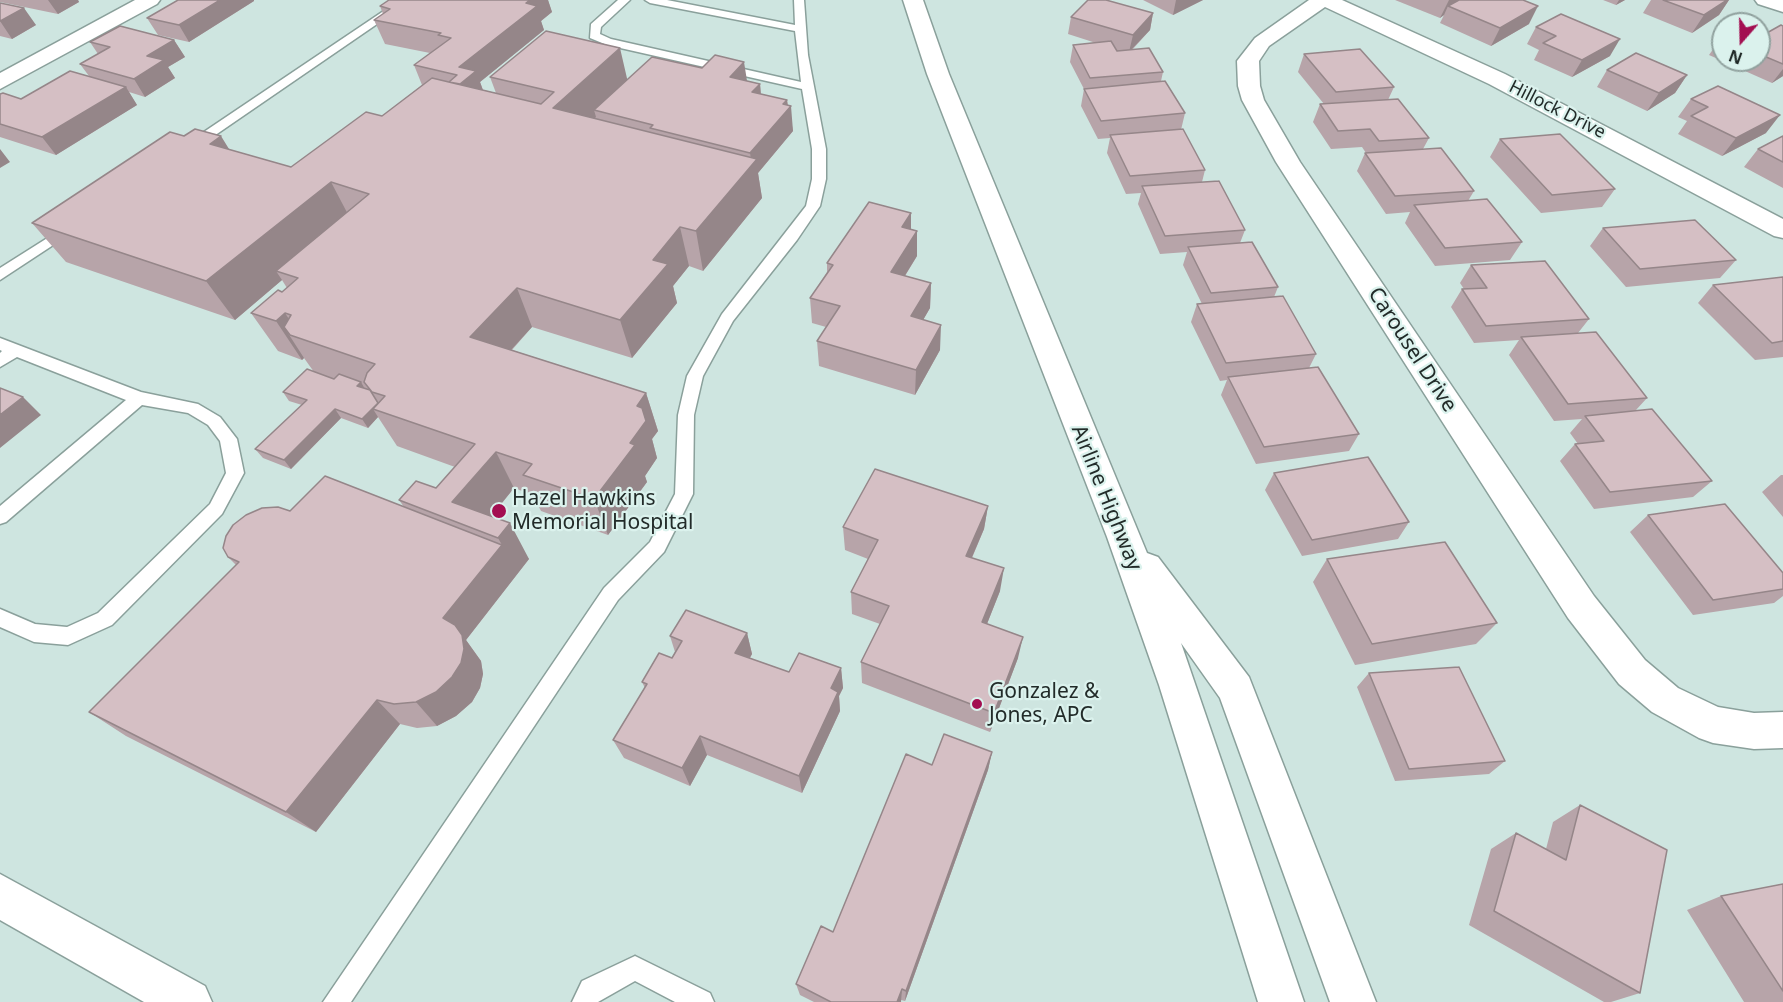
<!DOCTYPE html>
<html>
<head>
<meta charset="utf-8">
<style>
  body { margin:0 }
  #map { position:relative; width:1783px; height:1002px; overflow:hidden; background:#cee5e0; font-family:"Noto Sans",sans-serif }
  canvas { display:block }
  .north { position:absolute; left:1711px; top:12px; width:60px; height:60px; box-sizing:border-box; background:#dbf2ed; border:2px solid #91a29f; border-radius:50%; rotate:200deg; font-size:16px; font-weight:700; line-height:24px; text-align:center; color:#222b29 }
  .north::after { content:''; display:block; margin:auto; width:21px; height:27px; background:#a30f51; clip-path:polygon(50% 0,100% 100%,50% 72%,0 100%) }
</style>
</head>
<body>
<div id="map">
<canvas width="1783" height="1002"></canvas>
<div class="north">N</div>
</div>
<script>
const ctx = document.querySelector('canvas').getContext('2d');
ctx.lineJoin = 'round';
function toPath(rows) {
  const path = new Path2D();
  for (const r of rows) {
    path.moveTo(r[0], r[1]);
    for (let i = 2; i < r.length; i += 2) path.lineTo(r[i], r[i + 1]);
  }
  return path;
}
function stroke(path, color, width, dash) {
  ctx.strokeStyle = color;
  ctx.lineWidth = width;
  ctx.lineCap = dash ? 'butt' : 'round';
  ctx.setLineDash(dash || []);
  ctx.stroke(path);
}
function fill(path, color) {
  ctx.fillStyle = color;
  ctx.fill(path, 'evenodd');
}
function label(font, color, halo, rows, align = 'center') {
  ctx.font = font + ' "Noto Sans",sans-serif';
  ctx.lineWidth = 4.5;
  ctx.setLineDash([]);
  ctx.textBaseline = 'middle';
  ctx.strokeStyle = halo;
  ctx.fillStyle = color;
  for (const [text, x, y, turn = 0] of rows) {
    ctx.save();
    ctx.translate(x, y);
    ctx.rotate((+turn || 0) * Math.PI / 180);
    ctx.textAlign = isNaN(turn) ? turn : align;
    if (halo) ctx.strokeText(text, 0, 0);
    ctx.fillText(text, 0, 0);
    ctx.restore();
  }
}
const service = toPath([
  [400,0,412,0,195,149,185,149,183,146,400,0],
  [618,0,630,0,601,27,600,34,611,39,801,82,795,31,650,3,645,0,667,0,795,25,794,0,804,0,808,55,826,149,826,179,820,206,797,240,733,321,703,376,694,415,693,494,664,552,618,600,351,1002,323,1002,604,588,650,542,675,494,678,415,687,376,722,314,806,206,812,179,812,149,802,89,607,45,590,38,591,24,618,0],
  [68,225,75,229,73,232,0,280,0,268,68,225],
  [0,338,141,392,198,404,220,417,237,439,244,473,222,514,112,625,68,645,34,642,0,627,0,609,35,624,67,627,98,613,210,504,226,473,220,441,208,425,188,413,142,405,6,522,0,524,0,506,126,400,17,357,0,367,0,353,2,351,0,350,0,338],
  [635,956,710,993,714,1002,675,1002,635,981,598,1002,572,1002,582,981,635,956]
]);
const minor = toPath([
  [135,0,160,0,157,4,0,89,0,73,135,0],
  [1309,0,1342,0,1505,74,1783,219,1783,238,1774,236,1489,84,1325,7,1269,46,1259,61,1260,86,1264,100,1300,162,1594,596,1645,660,1678,688,1718,707,1754,713,1783,712,1783,748,1754,749,1713,743,1699,738,1652,712,1619,684,1568,618,1276,162,1242,100,1238,86,1237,61,1255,38,1309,0],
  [1755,0,1783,0,1783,12,1758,4,1755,0]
]);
const tertiary = toPath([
  [0,874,205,986,212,1002,144,1002,0,920,0,874]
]);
const primary = toPath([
  [903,0,923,0,949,74,1147,553,1158,557,1249,677,1376,1002,1330,1002,1220,698,1181,643,1304,1002,1258,1002,1159,685,1107,537,927,74,903,0]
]);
stroke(service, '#8aa09b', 3);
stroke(minor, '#8aa09b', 3);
stroke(tertiary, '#8aa09b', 3);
stroke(primary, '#8aa09b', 3);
fill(service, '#fff');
fill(minor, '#fff');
fill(tertiary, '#fff');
fill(primary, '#fff');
fill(toPath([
  [0,0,78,0,79,2,58,14,0,2],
  [389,0,548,0,552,12,541,21,544,30,480,82,483,90,496,93,490,77,627,80,747,81,760,84,761,94,787,100,793,131,758,173,762,198,703,271,689,266,673,286,677,303,632,358,532,327,512,350,646,393,658,431,652,439,657,458,645,476,647,482,608,535,541,511,533,495,514,488,491,517,529,559,466,640,481,661,483,674,480,688,472,702,456,716,437,726,417,728,400,724,316,832,126,736,89,712,236,565,228,557,290,511,404,507,399,500,436,488,455,467,397,446,378,417,368,428,341,418,291,469,263,458,255,449,302,405,289,401,283,392,314,372,304,358,302,360,278,351,251,313,287,288,282,280,235,320,66,262,32,223,230,150,291,167,382,116,422,85,414,65,430,53,385,44,374,20,383,14,380,6],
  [1143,0,1203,0,1173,15],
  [1395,0,1523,0,1529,24,1491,46,1440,23,1444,15,1440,18],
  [1603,0,1625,0,1616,5],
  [1651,0,1729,0,1719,15,1692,33,1643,13],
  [254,1,189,42,158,35,147,18],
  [0,3,36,25,12,39,0,36],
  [1153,13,1150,30,1132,50,1163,72,1161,81,1185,113,1181,130,1205,170,1202,182,1245,230,1240,243,1278,287,1274,297,1316,354,1309,368,1359,434,1349,451,1256,464,1221,395,1227,380,1220,381,1191,322,1197,304,1202,304,1183,265,1187,252,1160,254,1138,204,1141,193,1126,194,1107,153,1110,138,1098,139,1081,106,1084,89,1070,62,1073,45,1096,43,1068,34,1071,17],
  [1783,26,1783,76,1772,83,1709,55,1721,38,1723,36,1723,60,1759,60,1759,31,1765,34],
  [1536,27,1610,56,1572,77,1534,60,1539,50,1527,44],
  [174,40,185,57,168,67,175,78,145,97,129,92,137,105,56,155,0,137,0,94,21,99,89,76,80,64,98,54,90,42],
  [1304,54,1394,87,1388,100,1429,138,1423,149,1474,191,1468,201,1522,242,1510,260,1435,266,1405,223,1410,212,1386,214,1357,171,1365,153,1366,153,1362,147,1331,149,1313,122,1320,104,1324,104,1298,72],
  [1607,70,1687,75,1675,93,1647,111,1597,87],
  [1691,99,1766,133,1722,156,1678,134,1687,121,1678,117],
  [1783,136,1783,188,1744,167,1758,149],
  [1500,139,1615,189,1602,207,1541,213,1490,157],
  [1603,228,1736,260,1720,278,1626,287,1590,246],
  [911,229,917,231,917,256,905,276,931,283,930,308,923,320,940,350,915,395,819,366,817,341,826,327,812,323,810,298,827,272,827,263],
  [1471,265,1589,319,1578,333,1647,398,1636,410,1712,481,1693,497,1594,509,1560,461,1575,444,1578,444,1570,433,1582,419,1554,421,1509,355,1519,340,1474,343,1451,307,1462,289,1464,289,1460,283],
  [1783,277,1783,357,1755,360,1698,303,1713,285],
  [1274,473,1409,522,1398,539,1302,556,1265,490],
  [1781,475,1783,475,1783,517,1762,492],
  [988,506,984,529,972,558,1000,591,987,624,1018,658,990,732,862,683,861,662,880,624,852,614,851,592,868,559,845,550,843,527],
  [1648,515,1783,573,1783,596,1774,603,1693,615,1630,532],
  [1327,559,1497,623,1476,644,1355,665,1313,582],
  [747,633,752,654,750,658,789,672,841,668,843,688,839,696,840,711,802,793,707,755,690,786,624,758,613,740,645,688,642,682,672,658,675,652,670,636],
  [1369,673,1505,761,1489,774,1395,781,1357,687],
  [992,752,988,770,905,1001,901,1000,901,1002,814,1002,800,995,796,984,833,932,932,765],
  [1580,805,1640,993,1611,1002,1604,1002,1469,925,1491,849,1516,833,1546,849,1553,822],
  [1783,884,1783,1002,1744,1002,1687,910,1721,896]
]), '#b7a4a9');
fill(toPath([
  [48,0,78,0,79,2,58,14],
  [220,0,254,0,254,1,189,42,179,25],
  [530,0,548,0,552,12,541,21,544,30,480,82,485,96,448,93,464,81,459,67],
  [1176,0,1203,0,1173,15],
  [1449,0,1467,0,1448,6,1444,15,1440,18],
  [1619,0,1625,0,1616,5],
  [1727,0,1729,0,1719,15,1692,33,1704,15],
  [1538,6,1529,24,1491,46,1500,28],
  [24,8,36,25,12,39,0,21],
  [1153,13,1150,30,1129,52,1133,35],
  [1620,39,1610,56,1572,77,1582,60],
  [174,40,185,57,168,67,175,78,145,97,134,79,147,56],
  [620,48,629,87,594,110,596,117,565,147,553,108],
  [744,62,748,87,730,77],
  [1783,69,1783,76,1772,83],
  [1687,75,1675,93,1647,111,1659,93],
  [760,84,762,109,752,92],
  [126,87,137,105,56,155,42,137],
  [787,100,788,109,791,106,793,131,758,173,762,198,703,271,696,231,752,165,750,153],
  [1780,115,1766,133,1722,156,1736,138],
  [221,136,245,175,210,144],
  [0,149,10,162,0,168],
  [331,182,352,222,276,271,282,280,235,320,206,281],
  [911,213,911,238,902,227],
  [680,227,689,266,673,286,677,303,632,358,620,320,653,260],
  [917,231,917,256,891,298,891,272],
  [931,283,930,308,911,341,911,316],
  [517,288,532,327,488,375,470,337],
  [285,313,302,339,284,327,304,358,302,360,276,321],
  [941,325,940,350,915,395,916,370],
  [361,382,366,391,357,386],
  [646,393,658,431,652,439,657,458,645,476,647,482,608,535,594,499,630,443,637,406],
  [23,397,41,415,0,448,0,415],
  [378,403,373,409,378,417,368,428,362,419],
  [335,409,341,418,291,469,284,460],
  [496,452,514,488,479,531,452,502],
  [988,506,984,529,963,578,966,556],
  [510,523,529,559,466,640,481,661,483,674,480,688,472,702,456,716,437,726,416,702,443,618,502,545,498,538],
  [1004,568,1000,591,979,644,982,622],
  [747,633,752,654,741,673,735,653],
  [1023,637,1018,658,990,732,994,713],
  [841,668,843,688,839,696,840,711,802,793,799,776,831,688],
  [377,700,400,724,316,832,286,812],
  [700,736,707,755,690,786,682,768],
  [992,752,988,770,905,1001,906,991],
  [902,989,901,1002,897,1002]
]), '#958689');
const building = toPath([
  [178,0,220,0,179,25,147,18,178,0],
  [389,0,530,0,526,3,537,6,459,67,476,71,460,84,449,82,457,75,414,65,451,38,438,35,441,33,374,20,390,9,380,6,389,0],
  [1088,0,1106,0,1153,13,1133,35,1071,17,1088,0],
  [1459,0,1523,0,1538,6,1500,28,1448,6,1459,0],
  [1663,0,1727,0,1704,15,1663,0],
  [0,3,24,8,0,21,0,3],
  [1561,14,1620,39,1582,60,1543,43,1556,36,1536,27,1561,14],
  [1781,25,1783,26,1783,64,1759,54,1759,31,1765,34,1781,25],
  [120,26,174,40,147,56,164,60,134,79,80,64,110,47,90,42,120,26],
  [546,31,620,48,553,108,757,159,696,231,680,227,653,260,668,264,620,320,517,288,470,337,646,393,637,406,642,408,646,421,630,443,635,445,594,499,523,475,532,464,496,452,452,502,510,523,498,538,399,500,416,481,436,488,475,444,373,409,385,396,372,392,364,382,367,373,375,364,290,335,284,327,291,315,285,313,276,321,251,313,278,290,282,292,298,278,276,271,369,194,331,182,206,281,32,223,170,132,184,136,195,129,221,136,210,144,291,167,366,112,382,116,432,78,541,104,554,92,490,77,546,31],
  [1111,41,1117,51,1149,48,1163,72,1090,78,1073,45,1111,41],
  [1360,49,1394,87,1336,92,1304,54,1360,49],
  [1636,53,1687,75,1659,93,1607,70,1636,53],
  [715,55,744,62,730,77,760,84,752,92,787,100,783,104,791,106,750,153,650,128,653,125,594,110,652,57,702,68,715,55],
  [70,71,126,87,42,137,0,124,0,94,3,93,21,99,70,71],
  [1165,81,1185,113,1101,121,1084,89,1165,81],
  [1718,86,1780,115,1736,138,1691,116,1708,107,1691,99,1718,86],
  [1398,99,1429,138,1379,141,1370,129,1338,131,1320,104,1398,99],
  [1183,129,1205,170,1130,176,1110,135,1183,129],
  [1560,134,1615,189,1552,195,1500,139,1560,134],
  [1783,136,1783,162,1758,149,1783,136],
  [1441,148,1474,191,1395,196,1365,153,1441,148],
  [1219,181,1245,230,1165,236,1142,186,1219,181],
  [1487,199,1522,242,1445,248,1414,205,1487,199],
  [869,202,911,213,902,227,917,231,891,272,931,283,911,316,941,325,916,370,817,341,840,306,810,298,833,265,827,263,869,202],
  [1695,220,1736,260,1640,269,1603,228,1695,220],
  [1252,242,1278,287,1211,293,1188,247,1252,242],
  [1545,261,1589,319,1486,326,1462,289,1487,288,1471,265,1545,261],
  [1783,277,1783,341,1772,343,1713,285,1783,277],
  [1283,296,1316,354,1226,363,1197,304,1283,296],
  [1596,332,1647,398,1568,404,1521,337,1596,332],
  [1318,367,1359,434,1264,447,1228,377,1318,367],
  [307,369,334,379,339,374,361,382,357,386,370,390,378,403,362,419,335,409,284,460,255,449,307,400,283,392,307,369],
  [0,388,23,397,0,415,0,388],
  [1652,409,1712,481,1610,492,1575,444,1604,441,1585,416,1652,409],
  [1368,457,1409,522,1312,540,1274,473,1368,457],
  [875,469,988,506,966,556,1004,568,982,622,1023,637,994,713,861,662,889,606,851,592,878,540,843,527,875,469],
  [325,476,502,545,443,618,455,625,462,635,464,649,461,663,452,677,436,692,416,702,394,704,377,700,286,812,89,712,239,562,228,557,223,548,226,536,233,525,246,515,262,508,278,507,290,511,325,476],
  [1725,504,1783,573,1783,589,1713,600,1648,515,1725,504],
  [1445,542,1497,623,1372,644,1327,559,1445,542],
  [686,610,747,633,735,653,789,672,799,653,841,668,831,688,838,692,799,776,700,736,682,768,613,740,647,684,642,682,659,653,672,658,682,641,670,636,686,610],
  [1459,667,1505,761,1409,769,1369,673,1459,667],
  [944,734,992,752,906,991,902,989,897,1002,831,1002,796,984,821,926,833,932,906,754,932,765,944,734],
  [1580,805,1667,850,1640,993,1494,911,1516,833,1566,860,1580,805],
  [1783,884,1783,991,1721,896,1783,884]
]);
fill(building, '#d5bfc4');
stroke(building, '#958689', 1.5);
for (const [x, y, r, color] of [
  [499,511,8,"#a30f51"],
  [977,704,6,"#a30f51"]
]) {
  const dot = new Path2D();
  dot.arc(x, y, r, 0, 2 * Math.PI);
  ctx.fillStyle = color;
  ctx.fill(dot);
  stroke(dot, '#dbf2ed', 2);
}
label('18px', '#222b29', '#dbf2ed', [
  ["Hillock Drive",1557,110,27]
]);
label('21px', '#222b29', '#dbf2ed', [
  ["Carousel Drive",1412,350,57],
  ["Airline Highway",1106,498,68]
]);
label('21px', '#222b29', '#dbf2ed', [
  ["Hazel Hawkins",512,499],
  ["Memorial Hospital",512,523],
  ["Gonzalez &",989,692],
  ["Jones, APC",989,716]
], 'left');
</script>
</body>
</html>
